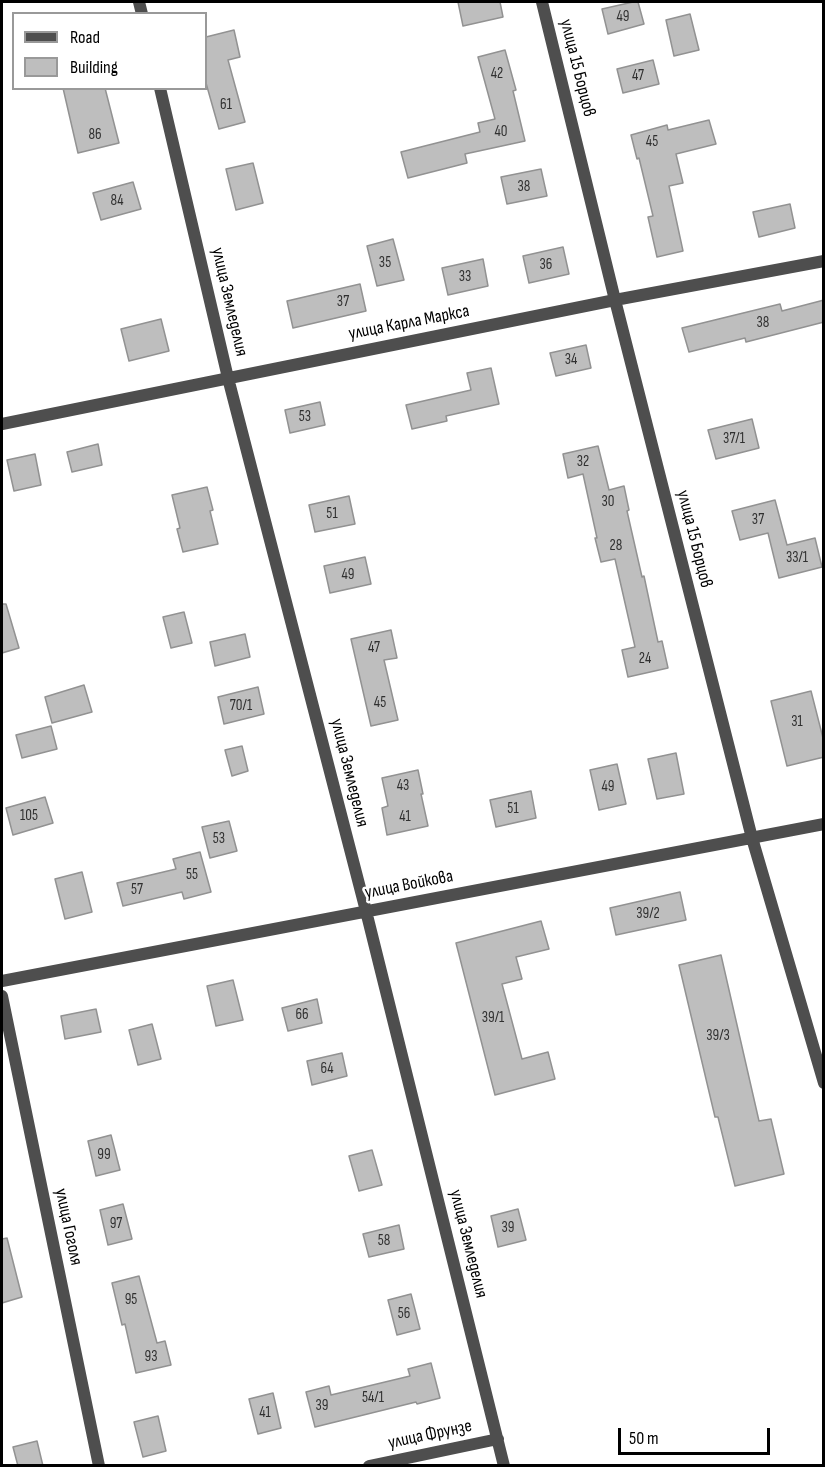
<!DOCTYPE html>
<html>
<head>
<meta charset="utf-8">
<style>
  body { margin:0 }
  #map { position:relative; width:825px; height:1467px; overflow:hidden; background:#fff; font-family:"Sofia Sans Condensed",sans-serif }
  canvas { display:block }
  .frame { position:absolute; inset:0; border:3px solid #000; pointer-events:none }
  .legend { position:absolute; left:12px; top:12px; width:195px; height:78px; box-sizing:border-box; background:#fff; border:2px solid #999; margin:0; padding:8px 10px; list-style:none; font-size:18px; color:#000 }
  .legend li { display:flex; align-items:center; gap:12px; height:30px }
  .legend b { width:30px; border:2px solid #999 }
  .scale { position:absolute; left:618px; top:1428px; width:152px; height:27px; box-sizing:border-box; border:3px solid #000; border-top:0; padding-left:8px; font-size:18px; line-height:21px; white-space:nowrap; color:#000; -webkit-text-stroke:4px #fff; paint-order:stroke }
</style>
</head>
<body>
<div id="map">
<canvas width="825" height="1467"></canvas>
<div class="frame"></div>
<ul class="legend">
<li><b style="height:8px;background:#4e4e4e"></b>Road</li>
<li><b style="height:16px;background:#bebebe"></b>Building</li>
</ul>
<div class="scale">50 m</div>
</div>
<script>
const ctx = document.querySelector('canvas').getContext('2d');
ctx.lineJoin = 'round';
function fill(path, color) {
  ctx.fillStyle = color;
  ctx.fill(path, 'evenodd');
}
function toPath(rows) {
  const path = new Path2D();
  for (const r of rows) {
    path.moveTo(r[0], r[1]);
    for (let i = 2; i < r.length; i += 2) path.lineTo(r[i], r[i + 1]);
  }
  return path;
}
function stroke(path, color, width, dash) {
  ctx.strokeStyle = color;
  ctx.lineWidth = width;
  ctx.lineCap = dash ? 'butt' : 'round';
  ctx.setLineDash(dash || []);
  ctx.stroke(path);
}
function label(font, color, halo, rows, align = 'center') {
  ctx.font = font + ' "Sofia Sans Condensed",sans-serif';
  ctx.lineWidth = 5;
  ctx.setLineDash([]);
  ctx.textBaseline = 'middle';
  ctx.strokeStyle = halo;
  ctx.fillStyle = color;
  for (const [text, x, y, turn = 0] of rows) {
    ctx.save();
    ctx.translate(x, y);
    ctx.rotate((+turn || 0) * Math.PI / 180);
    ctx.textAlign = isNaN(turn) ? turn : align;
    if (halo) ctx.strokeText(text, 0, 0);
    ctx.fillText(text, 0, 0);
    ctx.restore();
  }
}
const building = toPath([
  [458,2,500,2,503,17,463,26,458,2],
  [633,2,638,2,644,24,608,34,602,9,633,2],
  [690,14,699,50,674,56,666,20,690,14],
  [234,30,240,57,228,60,245,122,219,129,206,83,206,37,234,30],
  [505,50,516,90,513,91,525,141,465,154,467,163,408,178,401,152,480,132,478,123,495,119,478,57,505,50],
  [653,60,659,84,623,93,617,69,653,60],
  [63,88,105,88,119,143,78,153,63,88],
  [709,120,716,144,676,154,683,183,669,186,683,251,657,257,648,217,653,216,639,158,637,159,631,135,667,125,668,130,709,120],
  [253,163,263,203,236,210,226,169,253,163],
  [541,169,547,196,507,204,501,177,541,169],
  [133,182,141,209,101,220,93,193,133,182],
  [790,204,795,228,759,237,753,212,790,204],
  [393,239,404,280,377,286,367,246,393,239],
  [563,247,569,274,529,283,523,256,563,247],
  [483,259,488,286,448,295,442,268,483,259],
  [360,284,366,311,293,328,287,301,360,284],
  [824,300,824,322,746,342,745,338,689,352,682,328,780,304,782,311,824,300],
  [161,319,169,351,129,361,121,329,161,319],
  [586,345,591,368,556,376,550,353,586,345],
  [491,368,499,404,446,416,447,421,412,429,406,405,471,390,467,373,491,368],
  [320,402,325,425,290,433,285,410,320,402],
  [752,419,759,448,716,459,708,430,752,419],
  [98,444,102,465,72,472,67,452,98,444],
  [598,446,609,490,624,486,629,510,627,511,642,577,644,576,658,642,662,641,668,668,628,677,622,650,635,647,615,559,601,562,595,538,597,538,583,474,568,478,563,454,598,446],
  [35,454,41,485,14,491,7,460,35,454],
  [207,487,213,510,210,511,218,544,183,552,177,529,180,528,172,495,207,487],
  [349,496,355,524,315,532,309,505,349,496],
  [775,500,787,545,815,538,822,567,779,578,768,533,740,540,732,511,775,500],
  [365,557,371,584,330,593,324,566,365,557],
  [2,604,6,604,19,648,2,653,2,604],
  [184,612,192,643,171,648,163,617,184,612],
  [391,630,397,658,384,660,398,720,371,726,351,639,391,630],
  [245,634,250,657,215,666,210,642,245,634],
  [84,685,92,712,52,723,45,697,84,685],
  [258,687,264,714,224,724,218,697,258,687],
  [811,691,824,742,824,757,787,766,771,701,811,691],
  [51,726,57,749,22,758,16,735,51,726],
  [242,746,248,771,232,776,225,750,242,746],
  [676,753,684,794,657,799,648,759,676,753],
  [617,764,626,804,599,810,590,770,617,764],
  [418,770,423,794,421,794,428,826,387,835,382,808,388,806,382,778,418,770],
  [531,791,536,818,496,827,490,800,531,791],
  [45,797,53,823,13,835,6,808,45,797],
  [229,821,237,851,210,858,202,827,229,821],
  [200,852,211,892,184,899,182,892,123,906,117,883,176,869,173,859,200,852],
  [82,872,92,912,65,919,55,879,82,872],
  [680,892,686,920,616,935,610,908,680,892],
  [541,921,549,949,516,957,522,979,502,984,522,1059,548,1052,555,1079,495,1095,456,943,541,921],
  [721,955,759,1121,771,1119,784,1174,735,1186,718,1117,715,1117,679,965,721,955],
  [233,980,243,1020,216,1026,207,986,233,980],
  [317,999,322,1023,288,1031,282,1008,317,999],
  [96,1009,101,1032,65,1039,61,1016,96,1009],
  [152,1024,161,1059,138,1065,129,1030,152,1024],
  [342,1053,347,1076,312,1085,307,1061,342,1053],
  [111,1135,120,1170,96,1176,88,1141,111,1135],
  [372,1150,382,1185,359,1191,349,1156,372,1150],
  [123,1204,132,1239,108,1245,100,1210,123,1204],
  [518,1209,526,1240,498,1247,491,1216,518,1209],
  [399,1225,404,1249,369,1257,363,1234,399,1225],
  [7,1238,22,1297,2,1303,2,1239,7,1238],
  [139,1276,157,1343,165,1341,171,1365,136,1373,125,1324,122,1325,112,1283,139,1276],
  [411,1294,420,1329,397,1335,388,1300,411,1294],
  [431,1363,440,1398,417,1404,416,1402,315,1427,306,1392,329,1386,331,1395,410,1376,408,1369,431,1363],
  [273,1393,281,1428,258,1434,249,1399,273,1393],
  [158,1416,166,1451,143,1457,134,1422,158,1416],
  [37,1441,43,1466,18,1466,13,1447,37,1441]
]);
fill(building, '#bebebe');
stroke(building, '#929292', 1.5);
stroke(toPath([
  [139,2,142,14],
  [542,2,615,300,752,838,824,1083],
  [160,88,228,378,366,911,504,1466],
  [2,424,615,300,824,261],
  [2,981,824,824],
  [2,996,99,1466],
  [369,1466,498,1439]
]), '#4e4e4e', 12);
label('15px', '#303030', null, [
  ["49",623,17],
  ["42",497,74],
  ["47",638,76],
  ["61",226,105],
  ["40",501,132],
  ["86",95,135],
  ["45",652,142],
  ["38",524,187],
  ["84",117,201],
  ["35",385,263],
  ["36",546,265],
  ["33",465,277],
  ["37",343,302],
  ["38",763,323],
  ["34",571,360],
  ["53",305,417],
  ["37/1",734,439],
  ["32",583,462],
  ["30",608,502],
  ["51",332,514],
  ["37",758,520],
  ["28",616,546],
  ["33/1",797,558],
  ["49",348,575],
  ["47",374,648],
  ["24",645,659],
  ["45",380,703],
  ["70/1",241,706],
  ["31",797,722],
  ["43",403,786],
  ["49",608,787],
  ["51",513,809],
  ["105",29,816],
  ["41",405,817],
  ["53",219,839],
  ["55",192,875],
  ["57",137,890],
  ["39/2",648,914],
  ["66",302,1015],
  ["39/1",493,1018],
  ["39/3",718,1036],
  ["64",327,1069],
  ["99",104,1155],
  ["97",116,1224],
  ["39",508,1228],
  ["58",384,1241],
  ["95",131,1300],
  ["56",404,1314],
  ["93",151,1357],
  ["54/1",373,1398],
  ["39",322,1406],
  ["41",265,1413]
]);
label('18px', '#000', '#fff', [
  ["улица 15 Борцов",577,68,76],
  ["улица Земледелия",229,302,77],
  ["улица Карла Маркса",409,323,-11],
  ["улица 15 Борцов",694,539,76],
  ["улица Земледелия",349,773,76],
  ["улица Войкова",409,885,-11],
  ["улица Гоголя",68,1227,78],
  ["улица Земледелия",468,1244,76],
  ["улица Фрунзе",430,1435,-12]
]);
</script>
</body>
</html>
